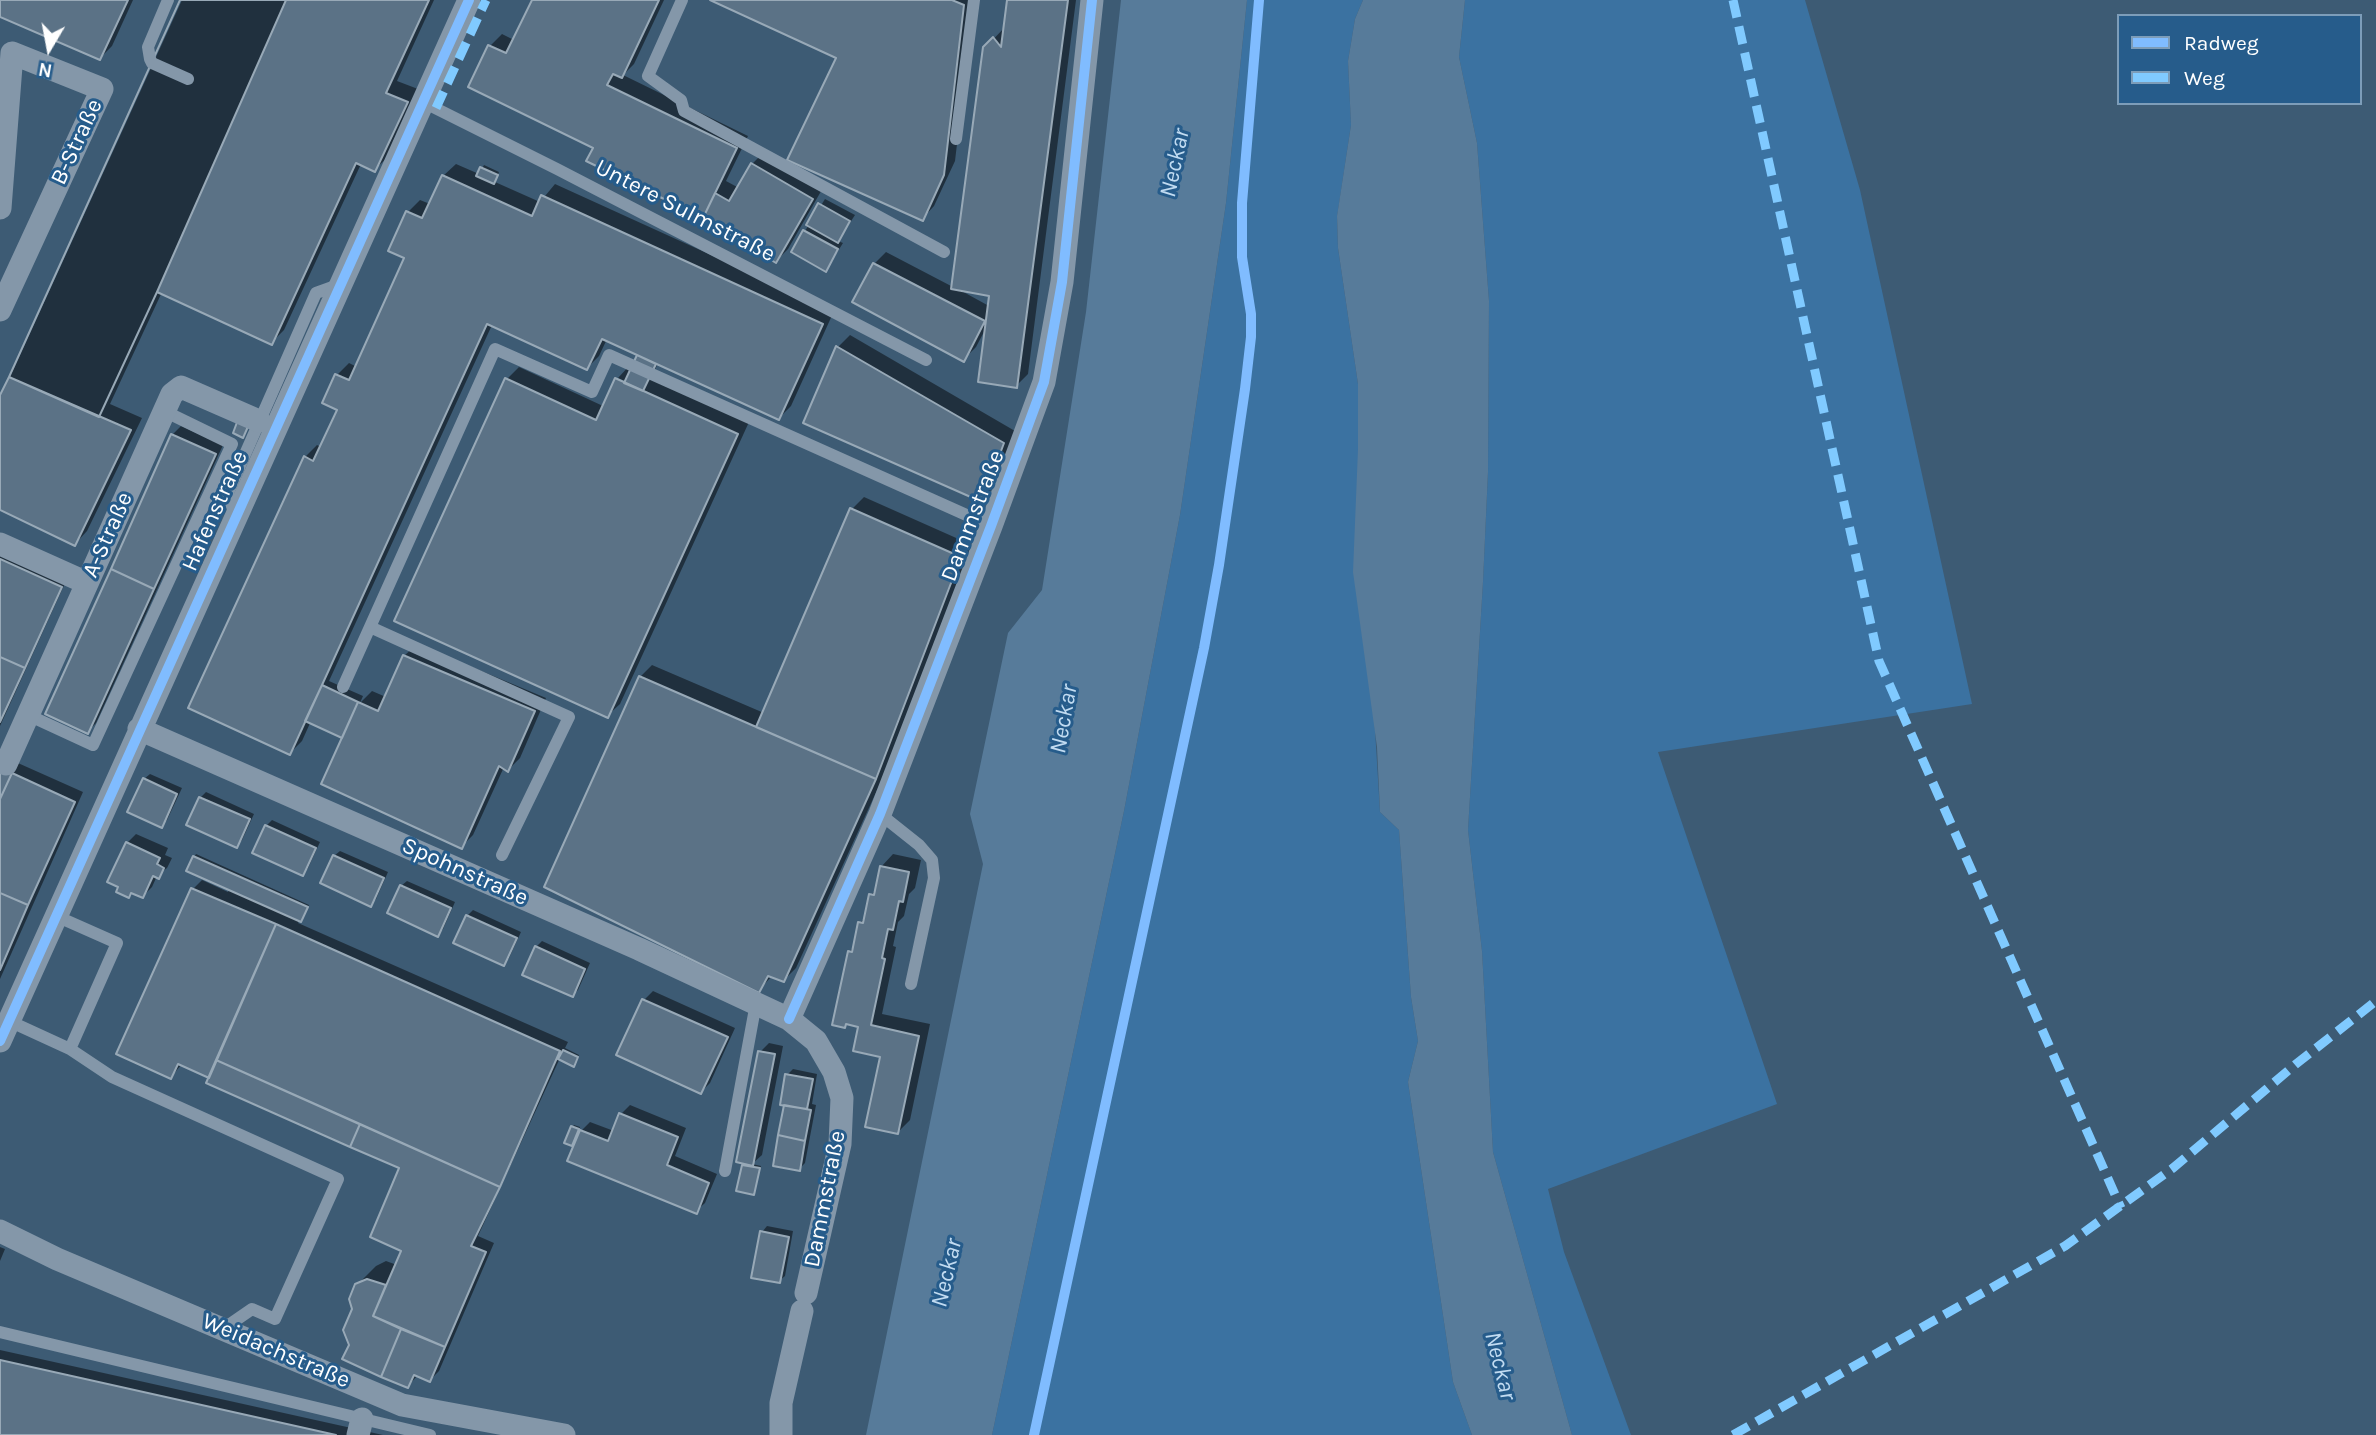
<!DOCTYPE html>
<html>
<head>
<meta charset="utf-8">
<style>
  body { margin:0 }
  #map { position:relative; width:2376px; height:1435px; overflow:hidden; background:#3d5b74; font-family:Karla,sans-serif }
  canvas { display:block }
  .legend { position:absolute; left:2117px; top:14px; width:245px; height:91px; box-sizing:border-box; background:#265c8b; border:2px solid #7d9db9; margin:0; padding:9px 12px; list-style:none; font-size:21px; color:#fff }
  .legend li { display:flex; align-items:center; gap:14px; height:35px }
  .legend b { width:35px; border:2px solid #7d9db9 }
  .north { position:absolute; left:14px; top:14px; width:70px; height:70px; -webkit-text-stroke:5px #265c8b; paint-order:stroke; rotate:190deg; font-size:19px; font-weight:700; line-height:28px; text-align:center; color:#fff }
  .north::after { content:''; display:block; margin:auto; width:24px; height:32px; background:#fff; clip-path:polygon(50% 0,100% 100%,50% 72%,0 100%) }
</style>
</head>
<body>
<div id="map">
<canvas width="2376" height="1435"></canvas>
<ul class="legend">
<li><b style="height:9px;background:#80bcff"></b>Radweg</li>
<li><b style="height:9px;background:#80caff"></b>Weg</li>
</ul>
<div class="north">N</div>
</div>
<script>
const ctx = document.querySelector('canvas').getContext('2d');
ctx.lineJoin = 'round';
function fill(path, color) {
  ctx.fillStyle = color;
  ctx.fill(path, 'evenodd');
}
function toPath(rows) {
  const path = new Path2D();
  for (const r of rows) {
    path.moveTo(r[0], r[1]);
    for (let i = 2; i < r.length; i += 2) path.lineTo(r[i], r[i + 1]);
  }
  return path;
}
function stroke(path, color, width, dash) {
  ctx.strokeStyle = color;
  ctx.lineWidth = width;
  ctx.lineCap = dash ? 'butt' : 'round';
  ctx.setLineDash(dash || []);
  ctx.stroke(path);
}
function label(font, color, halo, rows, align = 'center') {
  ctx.font = font + ' Karla,sans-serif';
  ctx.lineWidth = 6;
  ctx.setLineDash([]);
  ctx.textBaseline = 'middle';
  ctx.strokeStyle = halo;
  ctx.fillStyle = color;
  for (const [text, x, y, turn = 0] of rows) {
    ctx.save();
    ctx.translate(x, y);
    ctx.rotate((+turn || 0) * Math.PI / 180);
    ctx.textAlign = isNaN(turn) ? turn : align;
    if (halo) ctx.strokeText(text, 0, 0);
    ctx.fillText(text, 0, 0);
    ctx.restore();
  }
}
fill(toPath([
  [1247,0,1363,0,1355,19,1348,61,1351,125,1337,217,1338,248,1358,384,1358,449,1380,812,1399,830,1411,997,1418,1041,1408,1082,1453,1382,1472,1435,992,1435,1124,811,1180,515,1226,203],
  [1465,0,1805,0,1860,190,1972,704,1658,752,1777,1104,1548,1189,1564,1252,1631,1435,1572,1435,1493,1152,1482,951,1468,830,1483,582,1488,472,1489,301,1477,143,1459,57]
]), '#3b72a1');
fill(toPath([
  [1121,0,1247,0,1226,203,1180,515,1124,811,992,1435,866,1435,983,864,970,814,1008,633,1042,590,1086,312],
  [1363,0,1465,0,1459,57,1477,143,1489,301,1488,472,1483,582,1468,830,1482,951,1493,1152,1572,1435,1472,1435,1453,1382,1408,1082,1418,1041,1411,997,1399,830,1380,812,1377,747,1353,572,1358,449,1358,384,1338,248,1337,216,1351,125,1348,61,1355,19]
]), '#577b9a');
fill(toPath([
  [0,0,133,0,112,46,100,58,0,15],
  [182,0,434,0,397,81,418,89,387,158,374,170,361,164,284,330,272,342,162,292,110,404,142,418,87,531,75,544,0,508,0,399],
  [534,0,664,0,634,64,623,75,748,136,726,181,739,188,752,164,764,152,824,186,788,249,776,261,595,147,470,87,490,46,502,34,514,40],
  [714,0,974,0,955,161,934,206,922,219,838,57],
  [1008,0,1076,0,1028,374,1016,386,986,328,976,347,964,359,874,264,886,252,953,287,985,48,1005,27],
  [958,289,991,295,989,306],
  [456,164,479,174,484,165,499,172,495,182,540,202,555,184,834,311,791,406,779,418,658,363,651,378,749,422,620,704,607,716,507,379,519,367,603,406,642,389,618,378,640,354,607,339,599,356,587,368,492,325,329,681,363,696,360,703,372,691,386,697,404,656,417,644,546,698,520,758,508,770,504,767,473,835,461,847,344,737,311,721,302,741,290,753,305,457,317,445,321,447,339,409,337,375,349,363,357,367,407,258,408,212,420,200,430,204,443,176],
  [825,199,855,215,838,241,843,243,826,270,805,231],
  [850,335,1015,431,993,488,981,500,805,422,838,347],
  [181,426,223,445,96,723,87,732,172,435],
  [864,497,972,545,888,766,796,968,784,980,772,976,759,990,640,677,652,665,764,713,852,509],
  [0,551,66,581,0,726],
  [0,755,83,792,0,979],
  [150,774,182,788,167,820,161,826,144,779],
  [206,792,254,814,242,840,237,846,200,798],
  [272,820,320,842,308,868,303,874,266,826],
  [136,834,168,848,165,855,172,858,167,868,157,876,152,887,143,896,133,891,129,896,121,886,109,881,127,843],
  [340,851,388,872,376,899,371,904,334,856],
  [196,854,309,905,298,923,568,1042,565,1048,579,1055,576,1062,560,1058,478,1236,494,1243,439,1371,430,1380,418,1375,408,1386,351,1345,357,1285,376,1266,386,1261,397,1265,403,1250,402,1167,182,1064,171,1077,193,889,202,880,228,892,230,888,194,857],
  [893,854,921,860,915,888,909,894,904,916,898,922,893,946,896,947,882,1014,930,1024,910,1120,898,1132,882,1055,860,1026,848,1023,845,1026,849,952,855,946,860,923,866,917,871,895,877,889,881,867],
  [407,881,455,902,443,929,438,935,401,886],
  [473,910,521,932,509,958,504,964,467,916],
  [542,941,590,963,578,990,572,995,536,947],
  [653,991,735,1028,710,1083,701,1092,619,1054,644,1000],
  [769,1043,783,1046,762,1155,752,1164,761,1166,754,1193,743,1165,746,1162,760,1052],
  [793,1069,817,1074,812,1104,816,1105,805,1163,799,1169,787,1075],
  [630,1105,686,1128,675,1156,717,1174,705,1203,696,1211,578,1138,572,1144,572,1127,574,1125,580,1127,577,1135,590,1122,614,1131,621,1114],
  [767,1226,793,1231,785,1276,779,1281,762,1232],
  [0,1247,5,1249,0,1261],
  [0,1350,383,1435,0,1435]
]), '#0007');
const building = toPath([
  [0,0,128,0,100,60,0,17,0,0],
  [180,0,286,0,157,292,99,417,9,377,180,0],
  [180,0,286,0,157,292,99,417,9,377,180,0],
  [286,0,429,0,386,93,408,102,375,172,356,163,272,345,157,292,286,0],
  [532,0,659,0,622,78,613,74,607,85,737,148,703,218,586,161,593,148,468,87,488,45,506,53,532,0],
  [710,0,952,0,964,5,944,175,923,221,787,160,836,58,710,0],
  [1007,0,1068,0,1017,388,978,382,989,296,951,289,983,47,993,37,1001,47,1007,0],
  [751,163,813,199,776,263,703,218,715,193,729,201,751,163],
  [480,167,498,175,494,184,476,176,480,167],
  [442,175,532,216,541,195,823,324,779,420,602,339,587,370,487,324,290,755,188,708,304,456,313,461,337,410,322,403,335,374,349,380,404,258,388,251,406,211,422,218,442,175],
  [818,203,850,221,838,243,806,225,818,203],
  [803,230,838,249,826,272,791,252,803,230],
  [873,263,985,321,964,362,852,302,873,263],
  [836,346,1004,443,982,502,803,423,836,346],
  [637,355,656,364,643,391,624,383,637,355],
  [9,377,131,430,75,546,0,510,0,395,9,377],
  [505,378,596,420,615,378,738,434,608,718,394,621,505,378],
  [239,417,250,422,243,438,233,433,239,417],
  [171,434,216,454,154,589,111,569,171,434],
  [850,508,961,557,876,779,756,727,850,508],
  [0,559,62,587,25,668,0,657,0,559],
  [111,569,154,589,88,734,45,714,111,569],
  [403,655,535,711,508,772,499,766,462,849,321,784,358,702,378,711,403,655],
  [0,657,25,668,0,722,0,657],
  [639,676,876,779,784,982,768,976,759,993,544,887,639,676],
  [322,685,358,702,342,738,305,721,322,685],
  [0,768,12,773,0,799,0,768],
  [12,773,75,802,28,905,0,893,0,799,12,773],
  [143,778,177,794,162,828,127,812,143,778],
  [199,797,250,819,237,848,186,825,199,797],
  [265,825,316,848,303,876,252,853,265,825],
  [126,842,160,858,157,864,164,868,159,879,153,876,143,898,131,893,129,898,116,892,118,887,107,882,126,842],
  [333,855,384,878,371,907,320,883,333,855],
  [193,856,308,907,301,922,186,871,193,856],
  [880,866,909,872,903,902,899,901,893,930,888,929,882,958,885,959,871,1025,919,1036,898,1134,865,1127,880,1057,853,1051,858,1027,846,1024,845,1028,832,1025,848,951,852,952,858,922,863,923,869,894,874,895,880,866],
  [400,885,451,908,438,937,387,913,400,885],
  [191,888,276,924,209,1078,178,1064,171,1079,116,1054,191,888],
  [0,893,28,905,0,970,0,893],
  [466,915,517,938,504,966,453,943,466,915],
  [276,924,560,1051,500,1187,216,1060,276,924],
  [535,946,585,969,573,997,522,975,535,946],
  [642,999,728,1037,701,1094,616,1055,642,999],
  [563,1050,578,1057,574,1067,558,1059,563,1050],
  [758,1051,775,1054,753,1166,736,1162,758,1051],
  [216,1060,360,1124,350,1147,206,1083,216,1060],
  [785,1074,813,1079,807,1109,780,1105,785,1074],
  [784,1105,811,1110,805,1141,778,1135,784,1105],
  [619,1113,678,1137,667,1165,709,1183,697,1214,567,1161,580,1130,608,1141,619,1113],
  [360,1124,500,1187,471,1246,486,1252,445,1347,373,1316,401,1251,370,1237,399,1168,350,1147,360,1124],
  [571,1126,579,1129,572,1146,564,1143,571,1126],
  [778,1135,805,1141,800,1171,773,1166,778,1135],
  [742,1165,760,1168,754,1195,736,1191,742,1165],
  [760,1231,789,1237,780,1283,751,1278,760,1231],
  [367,1279,386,1285,373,1316,401,1329,381,1377,342,1359,349,1345,343,1330,352,1309,349,1299,355,1284,367,1279],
  [401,1329,445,1347,430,1382,414,1375,408,1388,381,1377,401,1329],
  [0,1360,336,1435,0,1435,0,1360]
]);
fill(building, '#5b7286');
stroke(building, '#98a9b7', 2);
stroke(toPath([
  [168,0,148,47,150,59,152,63,188,79],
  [682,0,648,76,681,100,684,111,944,252],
  [423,102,557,169,926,360],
  [956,139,974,0],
  [235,516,228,493,316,293,341,284],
  [370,627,569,717,502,855],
  [343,687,495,349,592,392,609,355,991,526],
  [28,715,93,745,232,444,164,411],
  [880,814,919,845,932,860,934,878,911,984],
  [9,1021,70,1049,117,943,56,916],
  [70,1049,112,1077,338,1179,275,1319,252,1309,223,1329],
  [725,1171,756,1003],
  [0,1332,430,1435]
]), '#8497a9', 12);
stroke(toPath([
  [0,208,12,53,102,89,0,310],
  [0,544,87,583],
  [139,729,639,949,789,1019,816,1041,834,1072,842,1098,840,1144,806,1293],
  [6,764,172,394,181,387,259,421],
  [789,1019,880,814,991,526,1044,382,1062,282,1092,0],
  [0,1041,469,0],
  [0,1231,57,1259,402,1405,564,1435],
  [358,1435,362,1419],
  [781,1435,781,1403,802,1311]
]), '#8497a9', 23);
stroke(toPath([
  [1733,0,1879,661,2121,1208],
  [436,108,486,0],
  [1733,1435,2065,1246,2173,1168,2296,1064,2376,1001]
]), '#80caff', 9, [18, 9]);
stroke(toPath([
  [789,1019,880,814,991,526,1044,382,1062,282,1092,0],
  [0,1041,469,0],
  [1034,1435,1204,648,1219,565,1245,389,1251,337,1251,314,1242,257,1242,203,1259,0]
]), '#80bcff', 10);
label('23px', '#fff', '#265c8b', [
  ["B-Straße",77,142,-65],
  ["Untere Sulmstraße",685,211,27],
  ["Hafenstraße",215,511,-66],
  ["Dammstraße",973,516,-69],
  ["A-Straße",108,535,-66],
  ["Spohnstraße",465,872,24],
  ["Dammstraße",825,1199,-79],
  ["Weidachstraße",276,1351,23]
]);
label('italic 24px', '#c1dbf1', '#265c8b', [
  ["Neckar",1175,163,-78],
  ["Neckar",1064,719,-80],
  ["Neckar",947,1273,-77],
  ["Neckar",1500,1366,76]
]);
</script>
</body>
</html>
